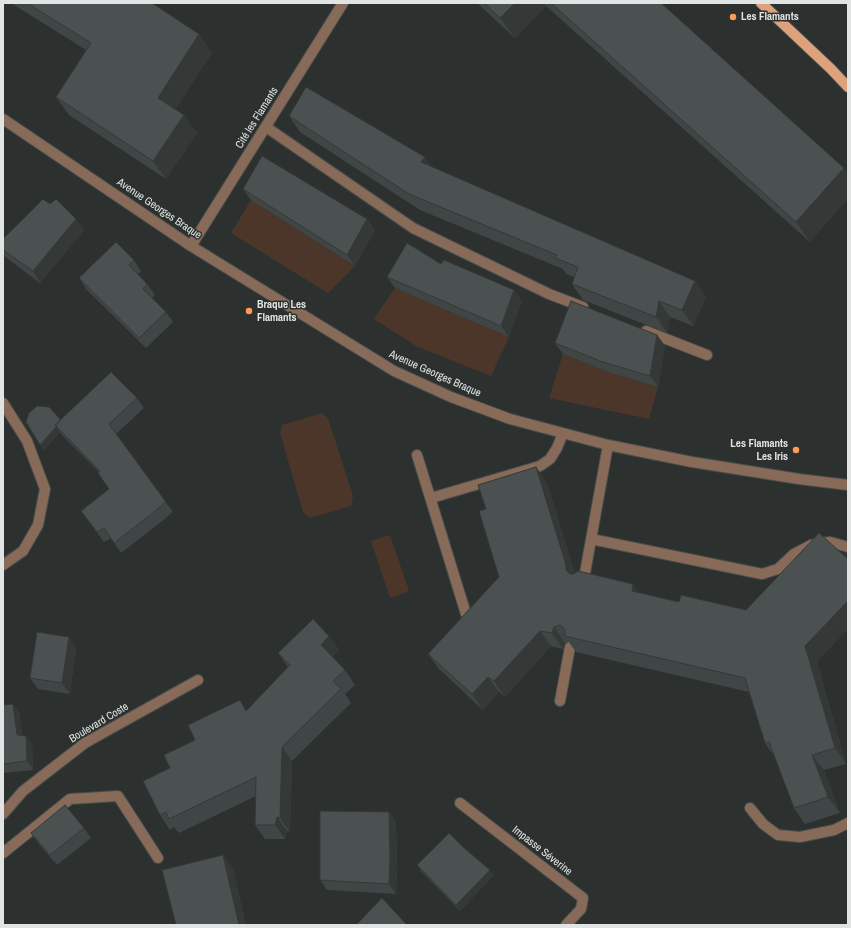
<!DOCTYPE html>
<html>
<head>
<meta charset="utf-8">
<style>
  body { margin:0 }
  #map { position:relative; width:851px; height:928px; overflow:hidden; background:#2c3130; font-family:"Archivo Narrow",sans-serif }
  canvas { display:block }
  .frame { position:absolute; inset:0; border:4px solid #e0e4e3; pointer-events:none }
</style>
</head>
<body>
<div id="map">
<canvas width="851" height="928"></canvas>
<div class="frame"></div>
</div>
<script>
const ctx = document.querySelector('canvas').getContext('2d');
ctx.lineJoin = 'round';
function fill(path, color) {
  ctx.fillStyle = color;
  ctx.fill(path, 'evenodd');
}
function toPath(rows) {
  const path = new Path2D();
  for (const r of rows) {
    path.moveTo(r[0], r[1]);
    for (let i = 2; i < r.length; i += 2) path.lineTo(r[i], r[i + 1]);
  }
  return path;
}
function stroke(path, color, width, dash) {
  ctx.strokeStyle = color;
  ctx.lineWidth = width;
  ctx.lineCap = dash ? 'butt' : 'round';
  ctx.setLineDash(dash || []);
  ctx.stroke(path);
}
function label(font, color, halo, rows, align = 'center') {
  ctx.font = font + ' "Archivo Narrow",sans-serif';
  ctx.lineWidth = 3;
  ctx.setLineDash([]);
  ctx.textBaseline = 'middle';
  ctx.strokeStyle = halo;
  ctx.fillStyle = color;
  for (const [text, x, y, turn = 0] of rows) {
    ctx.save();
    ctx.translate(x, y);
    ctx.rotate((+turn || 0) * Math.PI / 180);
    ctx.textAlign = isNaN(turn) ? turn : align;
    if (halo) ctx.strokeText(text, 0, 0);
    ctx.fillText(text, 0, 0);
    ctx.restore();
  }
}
fill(toPath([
  [251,200,355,266,328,293,231,233],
  [395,288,509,337,491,376,416,346,374,319],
  [563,354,611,373,658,387,649,419,549,398],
  [322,413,328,418,353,496,351,506,310,518,303,512,280,433,282,425],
  [390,535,409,591,390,598,371,541]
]), '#4c3629');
const minor = toPath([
  [3,119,191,246,394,371,451,397,510,419,608,445,692,462,799,479,848,485],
  [266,127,413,228,549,294,583,307],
  [191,246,343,3],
  [646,331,707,355],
  [3,403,27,441,45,489,38,525,23,551,3,565],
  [417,455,466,614],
  [431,498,540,466,550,459,557,448,563,433],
  [591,539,762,574,778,569,794,554,811,545,830,542,848,547],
  [583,584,608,445],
  [560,701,570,647],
  [460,803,583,898,581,909,566,925],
  [750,808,763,824,778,835,800,837,834,830,848,823],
  [3,814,23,791,85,743,198,680],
  [3,853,70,799,118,796,158,858]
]);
const major = toPath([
  [761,3,831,69,848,87]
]);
stroke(minor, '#494e4d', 12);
stroke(major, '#494e4d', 12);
stroke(minor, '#876a57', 10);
stroke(major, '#dda27b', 10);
fill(toPath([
  [11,3,152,3,212,53,175,109,184,115,197,133,166,179,69,115,56,97,86,50],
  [477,3,661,3,810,242,546,6,515,38],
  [289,116,432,167,695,281,706,297,693,326,670,317,667,333,583,300,572,284,574,277,566,274,563,269,420,210,300,132],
  [243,189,367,219,375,230,355,266,251,200],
  [50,204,76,219,84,230,40,283,4,256,3,254,3,239],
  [134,260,141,271,138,274,147,284,155,295,152,298,166,312,173,322,146,348,86,289,79,278],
  [441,264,522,301,509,337,395,288,387,277],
  [657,335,665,346,658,387,611,373,563,354,555,343],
  [137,398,144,408,116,434,173,512,156,526,121,553,111,538,104,542,81,511,109,489,99,472,62,435,60,432,44,450,40,445,61,420],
  [547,483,575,574,639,593,817,662,846,764,824,770,840,813,805,824,794,808,774,756,765,743,749,692,576,652,568,641,565,643,563,649,551,646,505,697,499,692,483,710,439,669,428,654,499,577,486,509],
  [329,636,339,650,333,657,345,670,355,685,345,694,351,703,292,761,290,832,287,831,285,839,265,839,255,825,256,796,179,833,174,827,170,830,160,815,170,768,195,740,247,710,288,667,278,653],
  [76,648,70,694,38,689,30,678],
  [3,705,19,712,22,736,26,736,32,744,33,770,3,773],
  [389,812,396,822,397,868,396,894,327,890,320,880],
  [84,828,91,838,57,865,38,843,31,833],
  [463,847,494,875,460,911,421,871,417,865]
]), '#404645');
fill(toPath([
  [515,3,544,3,546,6,515,38,500,18],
  [199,34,212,53,171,116,158,98],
  [184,115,197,133,166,179,153,161],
  [425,157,436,173,421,162],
  [844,168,848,174,848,199,810,242,796,222],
  [76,219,84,230,40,283,33,271],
  [367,219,375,230,355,266,347,255],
  [695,281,706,297,693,326,682,310],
  [514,290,522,301,509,337,501,326],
  [659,301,670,317,667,333,656,317],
  [657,335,665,346,658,387,650,376],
  [56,427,60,432,44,450,40,445],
  [536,467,547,483,577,580,566,570],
  [633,584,644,600,632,591],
  [848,601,848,629,817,662,846,764,835,748,805,646],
  [554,627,565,643,563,649,552,633],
  [540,631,551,646,505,697,494,681],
  [329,636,339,650,331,659,321,645],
  [69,637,76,648,70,694,62,683],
  [488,677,499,692,483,710,472,694],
  [240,700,250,714,246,711],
  [13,704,19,712,23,744,17,735],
  [26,736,32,744,33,770,27,761],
  [282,747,292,761,290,832,280,818],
  [812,755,824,770,840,813,828,797],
  [389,812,396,822,397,868,396,894,389,884],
  [277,817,287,831,285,839,275,825],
  [223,855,234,870,246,925,239,925],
  [490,870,494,875,460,911,456,905]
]), '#343938');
const building = toPath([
  [27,3,152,3,199,34,158,98,184,115,153,161,56,97,91,43,27,3],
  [484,3,515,3,500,18,484,3],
  [551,3,661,3,844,168,796,222,551,3],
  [306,87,425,157,421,162,695,281,682,310,659,301,656,317,572,284,578,267,555,258,557,255,409,194,289,116,306,87],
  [262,156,367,219,347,255,243,189,262,156],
  [43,199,50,204,56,199,76,219,33,271,3,250,3,239,43,199],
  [116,242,134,260,129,265,147,284,143,289,166,312,139,338,79,278,116,242],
  [407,243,441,264,444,260,514,290,501,326,387,277,407,243],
  [571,301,657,335,650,376,603,362,555,343,571,301],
  [111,372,137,398,109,424,166,502,149,516,114,543,104,528,97,532,81,511,109,489,98,473,100,471,55,425,111,372],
  [37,406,49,407,61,420,55,425,57,426,40,445,26,422,29,413,37,406],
  [536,467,566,565,566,570,570,574,574,574,578,571,633,584,632,591,679,602,681,595,746,610,819,533,848,559,848,601,805,646,835,748,812,755,828,797,794,808,769,742,765,743,745,678,565,636,565,629,560,625,554,627,552,633,540,631,494,681,488,677,472,694,428,654,499,577,479,511,486,509,478,485,536,467],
  [313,619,329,636,321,645,345,670,333,681,341,689,282,747,280,818,277,817,275,825,255,825,256,777,169,819,166,812,160,815,143,781,170,768,164,755,195,740,188,725,240,700,246,711,290,665,278,653,313,619],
  [37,632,69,637,62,683,30,678,37,632],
  [13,704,17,735,26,736,27,761,3,764,3,705,13,704],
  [65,805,84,828,50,855,31,833,65,805],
  [320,811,389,812,390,858,389,884,320,880,320,811],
  [449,833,463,847,490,870,456,905,417,865,449,833],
  [223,855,239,925,176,925,162,870,223,855],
  [382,898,407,925,356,925,382,898]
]);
fill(building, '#4b5150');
stroke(building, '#343938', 1);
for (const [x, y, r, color] of [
  [733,17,4,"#fe9c57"],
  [249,311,4,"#fe9c57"],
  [796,450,4,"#fe9c57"]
]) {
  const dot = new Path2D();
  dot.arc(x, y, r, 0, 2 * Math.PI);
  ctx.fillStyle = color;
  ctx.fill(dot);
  stroke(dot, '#2c3130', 1.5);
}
label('bold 11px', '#e0e4e3', '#2c3130', [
  ["Les Flamants",741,17],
  ["Braque Les",257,305],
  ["Flamants",257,318],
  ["Les Flamants",788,444,"right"],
  ["Les Iris",788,457,"right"]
], 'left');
label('11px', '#e0e4e3', '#2c3130', [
  ["Cité les Flamants",257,118,-58],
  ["Avenue Georges Braque",159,209,34],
  ["Avenue Georges Braque",435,374,24],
  ["Boulevard Coste",99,723,-31],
  ["Impasse Séverine",542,851,38]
]);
</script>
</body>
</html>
